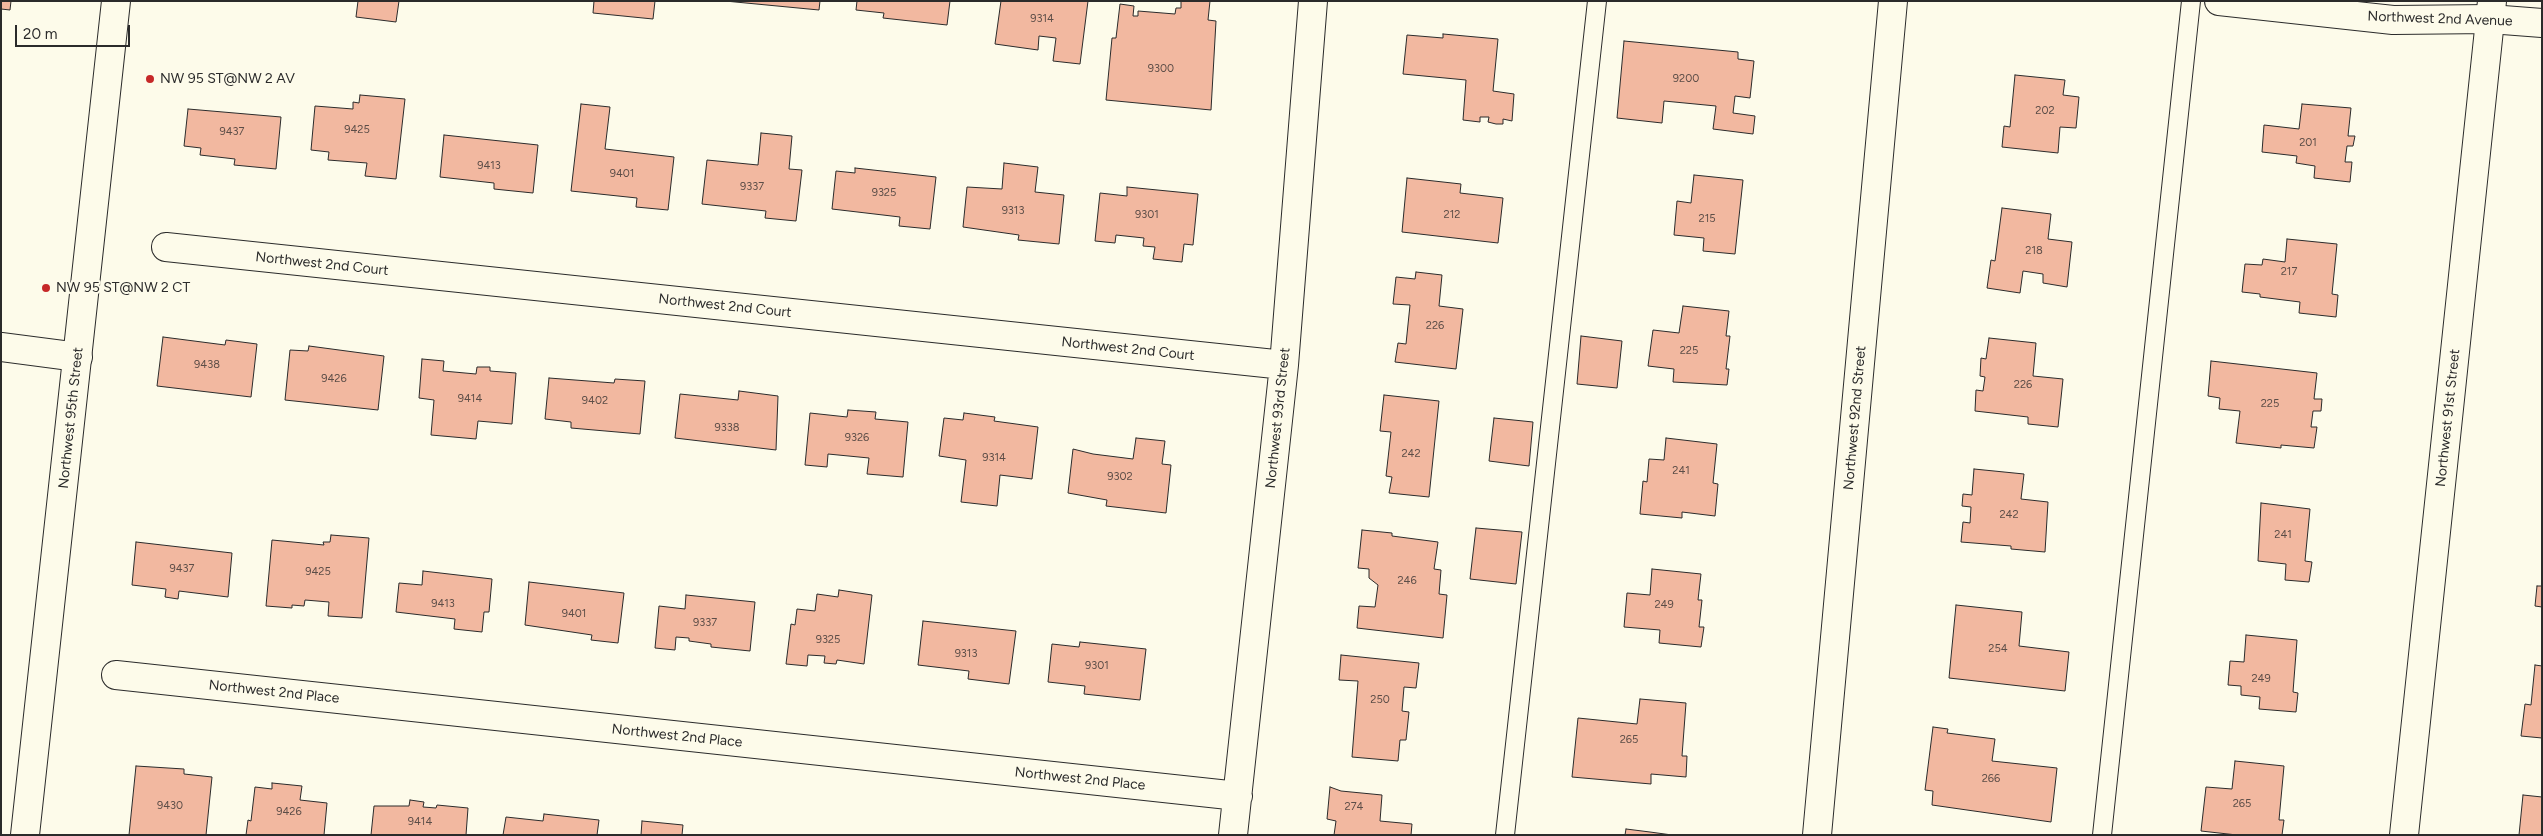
<!DOCTYPE html>
<html>
<head>
<meta charset="utf-8">
<style>
  body { margin:0 }
  #map { position:relative; width:2543px; height:836px; overflow:hidden; background:#fdfbea; font-family:Figtree,sans-serif }
  canvas { display:block }
  .frame { position:absolute; inset:0; border:2px solid #2b2b2b; pointer-events:none }
  .scale { position:absolute; left:15px; top:25px; width:115px; height:22px; box-sizing:border-box; border:2px solid #2b2b2b; border-top:0; padding-left:6px; font-size:15px; line-height:18px; white-space:nowrap; color:#2b2b2b; -webkit-text-stroke:4px #fdfbea; paint-order:stroke }
</style>
</head>
<body>
<div id="map">
<canvas width="2543" height="836"></canvas>
<div class="frame"></div>
<div class="scale">20 m</div>
</div>
<script>
const ctx = document.querySelector('canvas').getContext('2d');
ctx.lineJoin = 'round';
function fill(path, color) {
  ctx.fillStyle = color;
  ctx.fill(path, 'evenodd');
}
function toPath(rows) {
  const path = new Path2D();
  for (const r of rows) {
    path.moveTo(r[0], r[1]);
    for (let i = 2; i < r.length; i += 2) path.lineTo(r[i], r[i + 1]);
  }
  return path;
}
function stroke(path, color, width, dash) {
  ctx.strokeStyle = color;
  ctx.lineWidth = width;
  ctx.lineCap = dash ? 'butt' : 'round';
  ctx.setLineDash(dash || []);
  ctx.stroke(path);
}
function label(font, color, halo, rows, align = 'center') {
  ctx.font = font + ' Figtree,sans-serif';
  ctx.lineWidth = 4;
  ctx.setLineDash([]);
  ctx.textBaseline = 'middle';
  ctx.strokeStyle = halo;
  ctx.fillStyle = color;
  for (const [text, x, y, turn = 0] of rows) {
    ctx.save();
    ctx.translate(x, y);
    ctx.rotate((+turn || 0) * Math.PI / 180);
    ctx.textAlign = isNaN(turn) ? turn : align;
    if (halo) ctx.strokeText(text, 0, 0);
    ctx.fillText(text, 0, 0);
    ctx.restore();
  }
}
const building = toPath([
  [1,1,11,1,10,10,1,9,1,1],
  [358,1,399,1,396,22,356,17,358,1],
  [594,1,655,1,653,19,593,13,594,1],
  [725,1,820,1,819,10,725,1],
  [857,1,950,1,947,25,883,18,884,13,856,10,857,1],
  [1001,1,1088,1,1080,64,1053,61,1056,38,1039,36,1038,50,995,44,1001,1],
  [1181,1,1210,1,1208,20,1216,21,1211,110,1106,100,1112,38,1116,38,1120,4,1134,6,1133,16,1138,16,1138,11,1175,14,1176,8,1181,8,1181,1],
  [1443,34,1498,39,1493,91,1514,94,1512,121,1503,119,1503,124,1496,124,1488,122,1489,117,1480,117,1480,122,1463,120,1466,80,1403,74,1407,35,1443,38,1443,34],
  [1624,41,1738,52,1738,59,1754,61,1750,98,1735,96,1733,113,1755,116,1753,134,1713,129,1716,106,1664,101,1662,123,1617,118,1624,41],
  [2015,75,2065,80,2063,95,2079,97,2076,128,2060,127,2058,153,2002,147,2004,126,2010,127,2015,75],
  [360,95,405,99,396,179,365,176,367,163,328,160,329,152,311,150,315,106,353,109,353,102,359,103,360,95],
  [581,104,610,107,605,149,674,157,668,210,636,207,637,198,571,191,581,104],
  [2302,104,2351,108,2348,136,2355,136,2353,146,2347,146,2345,162,2352,162,2350,182,2314,178,2315,166,2296,163,2297,156,2262,152,2264,125,2299,129,2302,104],
  [188,109,281,117,276,169,234,165,235,159,200,155,201,148,184,146,188,109],
  [761,133,792,136,789,169,802,170,796,221,765,218,766,211,702,204,707,160,758,165,761,133],
  [444,135,538,145,533,193,494,189,494,183,440,177,444,135],
  [1004,163,1038,167,1035,192,1064,195,1059,244,1018,240,1019,235,963,227,967,187,1002,189,1004,163],
  [855,168,936,177,930,229,899,226,900,217,832,209,836,171,855,173,855,168],
  [1694,175,1743,180,1735,254,1703,251,1704,238,1674,235,1677,201,1691,203,1694,175],
  [1407,178,1461,184,1460,193,1503,198,1498,243,1402,232,1407,178],
  [1127,187,1198,194,1193,245,1184,244,1182,262,1153,259,1155,247,1143,246,1144,238,1116,235,1115,243,1095,241,1100,193,1127,196,1127,187],
  [2002,208,2051,214,2048,239,2072,242,2067,287,2043,283,2043,274,2023,271,2020,293,1987,288,1991,260,1995,261,2002,208],
  [2287,239,2337,244,2332,294,2338,295,2336,317,2299,313,2300,302,2260,297,2260,294,2242,292,2245,264,2262,265,2263,259,2285,262,2287,239],
  [1416,272,1442,275,1439,306,1463,309,1456,369,1395,362,1398,343,1406,344,1410,305,1393,304,1396,277,1415,279,1416,272],
  [1683,306,1729,311,1726,336,1730,336,1726,369,1729,369,1727,385,1673,382,1674,369,1648,366,1653,330,1679,333,1683,306],
  [1581,336,1622,341,1617,388,1577,384,1581,336],
  [163,337,225,345,226,340,257,344,251,397,157,386,163,337],
  [1989,338,2036,343,2033,376,2063,379,2058,427,2028,424,2028,417,1975,411,1976,390,1983,391,1985,377,1980,376,1981,358,1986,359,1989,338],
  [309,346,384,356,378,410,285,400,290,350,308,351,309,346],
  [422,359,444,361,443,371,476,374,477,367,490,367,490,371,516,373,512,424,478,421,476,439,431,435,434,400,419,398,422,359],
  [2211,361,2317,373,2314,399,2322,399,2321,411,2313,411,2311,427,2317,427,2314,448,2281,445,2281,448,2236,443,2240,411,2219,409,2220,398,2208,396,2211,361],
  [549,378,614,383,615,379,645,381,640,434,571,428,571,422,545,419,549,378],
  [739,391,778,396,776,450,675,438,680,394,738,400,739,391],
  [1384,395,1439,401,1429,497,1389,493,1392,477,1386,476,1391,432,1380,431,1384,395],
  [848,410,876,412,875,419,908,422,903,477,867,474,869,458,828,454,827,467,805,465,810,413,847,417,848,410],
  [964,413,995,417,994,421,1038,427,1032,479,1000,475,997,506,961,502,966,460,939,456,944,418,963,420,964,413],
  [1494,418,1533,422,1529,466,1489,461,1494,418],
  [1136,438,1165,441,1162,464,1171,465,1166,513,1106,506,1107,500,1068,493,1073,449,1093,454,1133,459,1136,438],
  [1666,438,1717,444,1713,483,1718,484,1715,516,1682,512,1682,518,1640,514,1643,481,1647,482,1649,459,1664,460,1666,438],
  [1974,469,2024,474,2021,499,2048,502,2045,552,2011,549,2011,546,1961,542,1963,522,1970,523,1971,507,1962,506,1963,494,1972,495,1974,469],
  [2261,503,2310,509,2305,561,2312,562,2309,582,2285,580,2286,564,2258,561,2261,503],
  [1476,528,1522,532,1516,584,1470,579,1476,528],
  [1362,530,1392,533,1392,536,1438,542,1434,569,1441,570,1439,594,1447,595,1443,638,1357,628,1359,606,1375,607,1378,585,1369,578,1369,569,1358,568,1362,530],
  [331,535,369,538,362,618,328,616,329,602,305,600,304,606,292,605,292,608,266,606,272,540,324,545,323,542,330,542,331,535],
  [136,542,232,553,228,597,179,591,178,599,165,597,166,589,132,585,136,542],
  [1652,569,1701,574,1698,600,1702,600,1699,627,1704,627,1701,647,1659,643,1660,630,1624,627,1627,593,1650,595,1652,569],
  [423,571,492,579,489,612,484,612,482,632,454,629,455,619,396,612,399,583,422,585,423,571],
  [529,582,624,593,618,643,591,640,592,635,525,625,529,582],
  [2537,586,2542,586,2542,607,2535,606,2537,586],
  [839,590,872,595,864,664,837,660,836,664,824,663,825,656,808,655,807,666,786,664,791,624,795,625,797,609,815,611,817,594,838,597,839,590],
  [686,595,755,602,750,651,711,647,711,644,689,641,689,638,676,637,675,650,655,648,659,606,685,609,686,595],
  [1956,605,2022,612,2019,646,2069,652,2065,691,1949,678,1956,605],
  [923,621,1016,631,1009,684,968,679,969,671,918,665,923,621],
  [2246,635,2297,640,2293,692,2298,693,2296,712,2259,709,2260,697,2241,695,2241,686,2228,685,2230,661,2244,662,2246,635],
  [1080,642,1146,649,1140,700,1084,694,1085,686,1048,682,1052,644,1079,647,1080,642],
  [1341,655,1419,663,1416,688,1404,687,1402,711,1409,712,1406,740,1400,740,1398,761,1352,757,1358,681,1339,680,1341,655],
  [2535,665,2542,666,2542,738,2521,736,2525,704,2531,705,2535,665],
  [1640,699,1686,703,1682,756,1687,756,1686,777,1651,774,1651,784,1572,777,1578,718,1637,724,1640,699],
  [1933,727,1948,729,1947,733,1995,739,1992,761,2057,768,2051,822,1932,805,1933,791,1925,790,1933,727],
  [2235,761,2284,766,2279,820,2284,820,2282,835,2237,835,2201,831,2206,787,2232,789,2235,761],
  [136,766,184,769,184,774,212,777,206,835,129,835,136,766],
  [272,783,302,786,300,800,327,803,324,835,246,835,248,820,251,821,255,787,272,789,272,783],
  [1330,787,1341,791,1382,795,1380,821,1412,824,1411,835,1334,835,1336,821,1327,819,1330,787],
  [2523,795,2542,797,2542,835,2519,835,2523,795],
  [410,800,424,802,423,807,436,808,437,805,468,808,466,835,371,835,374,806,409,806,410,800],
  [544,814,599,820,597,835,503,835,506,817,543,821,544,814],
  [642,821,683,825,682,835,641,835,642,821],
  [1626,829,1650,832,1672,835,1625,835,1626,829]
]);
fill(building, '#f2b8a0');
stroke(building, '#2b2b2b', 1);
const lane = toPath([
  [1505,835,1597,1],
  [2102,835,2191,1]
]);
const street = toPath([
  [166,247,1284,365],
  [1,347,78,357],
  [116,675,1238,796],
  [1233,835,1284,365,1313,1],
  [1817,835,1893,1],
  [2404,835,2492,1]
]);
const secondary = toPath([
  [2219,1,2393,20,2490,19,2542,23],
  [25,835,116,1]
]);
stroke(lane, '#2b2b2b', 20);
stroke(street, '#2b2b2b', 30);
stroke(secondary, '#2b2b2b', 30);
stroke(lane, '#fdfbea', 18);
stroke(street, '#fdfbea', 28);
stroke(secondary, '#fdfbea', 28);
for (const [x, y, r, color] of [
  [150,79,5,"#c62828"],
  [46,288,5,"#c62828"]
]) {
  const dot = new Path2D();
  dot.arc(x, y, r, 0, 2 * Math.PI);
  ctx.fillStyle = color;
  ctx.fill(dot);
  stroke(dot, '#fdfbea', 2);
}
label('11px', '#5d4e48', null, [
  ["9314",1042,19],
  ["9300",1161,69],
  ["9200",1686,79],
  ["202",2045,111],
  ["9425",357,130],
  ["9437",232,132],
  ["201",2308,143],
  ["9413",489,166],
  ["9401",622,174],
  ["9337",752,187],
  ["9325",884,193],
  ["9313",1013,211],
  ["9301",1147,215],
  ["212",1452,215],
  ["215",1707,219],
  ["218",2034,251],
  ["217",2289,272],
  ["226",1435,326],
  ["225",1689,351],
  ["9438",207,365],
  ["9426",334,379],
  ["226",2023,385],
  ["9414",470,399],
  ["9402",595,401],
  ["225",2270,404],
  ["9338",727,428],
  ["9326",857,438],
  ["242",1411,454],
  ["9314",994,458],
  ["241",1681,471],
  ["9302",1120,477],
  ["242",2009,515],
  ["241",2283,535],
  ["9437",182,569],
  ["9425",318,572],
  ["246",1407,581],
  ["9413",443,604],
  ["249",1664,605],
  ["9401",574,614],
  ["9337",705,623],
  ["9325",828,640],
  ["254",1998,649],
  ["9313",966,654],
  ["9301",1097,666],
  ["249",2261,679],
  ["250",1380,700],
  ["265",1629,740],
  ["266",1991,779],
  ["265",2242,804],
  ["9430",170,806],
  ["274",1354,807],
  ["9426",289,812],
  ["9414",420,822]
]);
label('14px', '#2b2b2b', '#fdfbea', [
  ["Northwest 2nd Avenue",2440,19,2],
  ["Northwest 2nd Court",322,264,6],
  ["Northwest 2nd Court",725,306,6],
  ["Northwest 2nd Court",1128,349,6],
  ["Northwest 95th Street",71,418,-84],
  ["Northwest 93rd Street",1278,418,-84],
  ["Northwest 92nd Street",1855,418,-85],
  ["Northwest 91st Street",2448,418,-84],
  ["Northwest 2nd Place",274,692,6],
  ["Northwest 2nd Place",677,736,6],
  ["Northwest 2nd Place",1080,779,6]
]);
label('14px', '#2b2b2b', '#fdfbea', [
  ["NW 95 ST@NW 2 AV",160,79],
  ["NW 95 ST@NW 2 CT",56,288]
], 'left');
</script>
</body>
</html>
